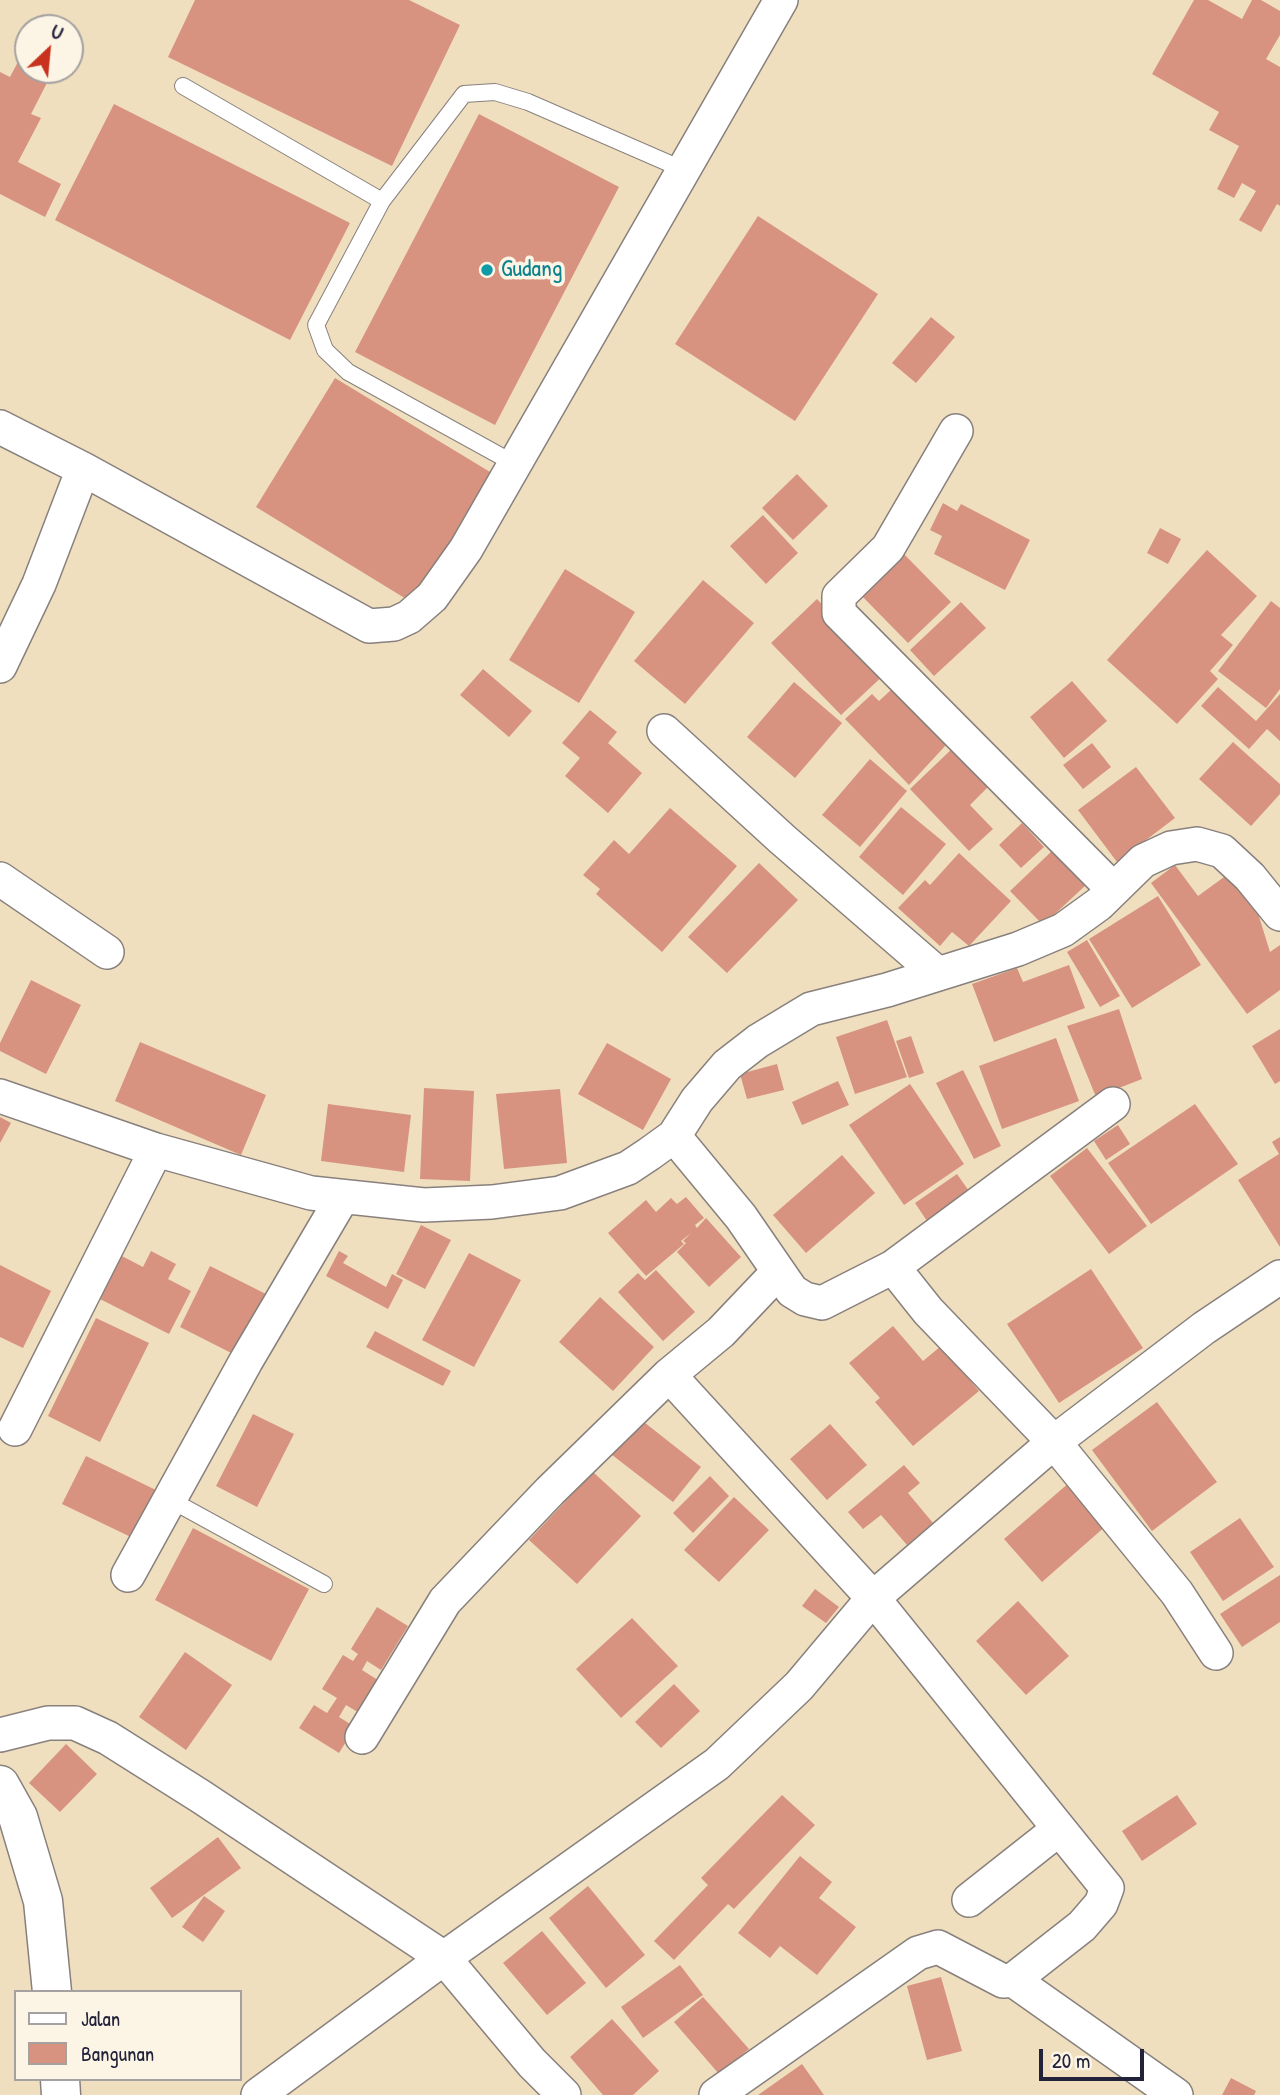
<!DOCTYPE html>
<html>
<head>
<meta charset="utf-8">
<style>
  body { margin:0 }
  #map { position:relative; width:1280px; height:2095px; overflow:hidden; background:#efdfbf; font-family:"Patrick Hand",sans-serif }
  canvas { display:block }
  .legend { position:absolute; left:14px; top:1990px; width:228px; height:91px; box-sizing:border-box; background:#fcf5e5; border:2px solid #a5a1a1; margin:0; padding:9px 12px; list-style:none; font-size:21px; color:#22223b }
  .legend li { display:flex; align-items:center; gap:14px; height:35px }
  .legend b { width:35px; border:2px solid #a5a1a1 }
  .north { position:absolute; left:14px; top:14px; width:70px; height:70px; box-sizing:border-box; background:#fcf5e5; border:2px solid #a5a1a1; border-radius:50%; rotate:26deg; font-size:19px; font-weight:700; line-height:28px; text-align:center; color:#22223b }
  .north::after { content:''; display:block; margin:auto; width:24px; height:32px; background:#c8321e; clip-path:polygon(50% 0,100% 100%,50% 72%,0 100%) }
  .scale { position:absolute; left:1039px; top:2049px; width:105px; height:32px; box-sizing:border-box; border:4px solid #22223b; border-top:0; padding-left:9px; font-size:21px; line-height:24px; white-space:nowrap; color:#22223b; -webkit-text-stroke:5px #fcf5e5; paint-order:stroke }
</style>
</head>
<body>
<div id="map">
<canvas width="1280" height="2095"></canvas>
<ul class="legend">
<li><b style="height:9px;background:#fff"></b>Jalan</li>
<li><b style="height:19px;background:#d79380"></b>Bangunan</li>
</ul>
<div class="north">U</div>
<div class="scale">20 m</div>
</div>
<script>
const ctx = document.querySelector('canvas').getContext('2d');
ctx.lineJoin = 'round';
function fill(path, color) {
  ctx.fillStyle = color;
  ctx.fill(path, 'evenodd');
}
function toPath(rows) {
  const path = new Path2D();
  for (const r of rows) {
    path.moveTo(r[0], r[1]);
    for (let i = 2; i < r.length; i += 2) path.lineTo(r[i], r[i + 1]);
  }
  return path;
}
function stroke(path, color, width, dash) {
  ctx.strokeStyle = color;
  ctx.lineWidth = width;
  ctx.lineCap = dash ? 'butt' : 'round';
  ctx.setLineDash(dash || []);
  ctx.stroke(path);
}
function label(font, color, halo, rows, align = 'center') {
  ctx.font = font + ' "Patrick Hand",sans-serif';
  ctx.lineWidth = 7;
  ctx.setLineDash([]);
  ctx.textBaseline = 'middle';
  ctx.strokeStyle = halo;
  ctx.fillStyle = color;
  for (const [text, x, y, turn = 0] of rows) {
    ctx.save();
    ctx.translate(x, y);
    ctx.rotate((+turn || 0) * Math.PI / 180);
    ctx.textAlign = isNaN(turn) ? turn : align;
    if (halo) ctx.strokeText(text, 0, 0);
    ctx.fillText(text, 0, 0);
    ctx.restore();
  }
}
fill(toPath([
  [195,0,409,0,460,25,392,166,168,57],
  [1194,0,1208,0,1242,19,1252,0,1261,0,1280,11,1280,35,1266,59,1280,67,1280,206,1277,204,1261,232,1239,220,1256,191,1242,183,1234,198,1217,189,1239,146,1209,130,1219,112,1152,74],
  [20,58,28,63,28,70,42,70,51,75,31,114,41,118,18,162,61,184,45,217,0,194,0,72,10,77],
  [114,104,350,223,290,340,55,220],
  [479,114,619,187,495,425,355,352],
  [758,216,878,294,795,421,675,344],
  [931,317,955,337,916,383,892,363],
  [335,378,495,475,416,605,256,507],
  [797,474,828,506,793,540,762,508],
  [943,503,957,511,961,504,1030,540,1005,590,934,554,942,536,930,530],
  [763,515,798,553,766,584,730,546],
  [1160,528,1181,539,1168,564,1147,553],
  [1207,550,1257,596,1221,635,1233,645,1210,671,1218,679,1177,724,1107,660],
  [901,551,951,602,908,643,858,592],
  [565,569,635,612,579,703,509,660],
  [703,580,754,623,685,704,634,661],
  [817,599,887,672,841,715,771,643],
  [1271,601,1280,608,1280,689,1266,708,1218,671],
  [961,602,986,628,934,676,910,650],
  [483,669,532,711,509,737,460,695],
  [1072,681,1107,721,1064,758,1030,717],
  [794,682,842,723,795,778,747,737],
  [1218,687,1256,721,1280,694,1280,741,1267,729,1249,749,1201,706],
  [892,689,908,706,918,696,942,720,931,731,946,745,909,785,845,719,872,694,879,701],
  [590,710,617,732,608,743,642,773,608,813,565,776,580,758,562,743],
  [1233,742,1280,784,1280,794,1251,826,1199,779],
  [1092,743,1111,767,1083,789,1063,765],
  [956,745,992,783,970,805,993,829,969,851,910,789],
  [870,759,907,791,860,847,822,815],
  [1136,767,1175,818,1117,862,1078,810],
  [901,807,946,844,903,895,859,857],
  [670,808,737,866,662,952,596,894,600,889,583,875,614,840,629,854],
  [1022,823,1044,847,1021,868,999,845],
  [1053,850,1087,884,1043,925,1010,891],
  [959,853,1011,901,969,946,952,932,940,946,898,908,925,880,930,885],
  [759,863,798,900,727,973,688,937],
  [1175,865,1198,896,1231,872,1256,907,1270,952,1280,945,1280,990,1247,1014,1151,883],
  [1158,896,1201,965,1132,1008,1089,939],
  [1087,940,1120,996,1100,1007,1067,952],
  [1069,965,1085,1008,994,1042,972,984,1017,968,1023,982],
  [31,980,81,1005,46,1074,0,1051,0,1043],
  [1119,1009,1142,1079,1096,1097,1067,1026],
  [887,1020,907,1077,855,1094,836,1037],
  [1280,1029,1280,1081,1275,1084,1252,1046],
  [911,1036,924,1073,909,1078,896,1041],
  [1056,1038,1079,1101,1002,1129,979,1066],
  [140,1042,266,1095,241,1155,115,1101],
  [607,1043,671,1079,643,1130,578,1094],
  [777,1064,784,1090,747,1099,740,1074],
  [963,1070,1001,1146,974,1159,936,1083],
  [838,1081,849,1105,802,1125,792,1102],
  [910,1084,964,1164,904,1205,849,1125],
  [424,1088,474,1091,470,1181,420,1179],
  [560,1089,567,1163,504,1169,496,1094],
  [328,1104,411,1115,404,1172,321,1161],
  [1195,1104,1238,1164,1151,1224,1108,1163],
  [0,1117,11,1123,0,1143],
  [1118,1125,1130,1144,1106,1160,1094,1141],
  [1280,1137,1280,1247,1238,1180,1279,1154,1272,1142],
  [1087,1148,1147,1226,1109,1254,1050,1176],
  [842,1155,875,1193,806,1253,773,1215],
  [957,1174,976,1201,933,1230,915,1203],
  [686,1197,704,1218,695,1225,697,1228,706,1218,741,1257,709,1287,677,1252,686,1243,683,1241,691,1233,681,1241,684,1244,646,1276,608,1233,646,1200,656,1212,671,1198,677,1204],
  [421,1225,451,1240,425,1289,396,1274],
  [151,1251,176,1264,168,1279,191,1291,169,1334,98,1298,120,1255,143,1267],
  [339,1251,348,1256,343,1263,386,1287,392,1274,403,1280,388,1309,326,1276],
  [469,1253,521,1280,474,1367,422,1340],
  [0,1265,51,1291,23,1348,0,1337],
  [210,1266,276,1299,245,1360,180,1327],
  [1091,1269,1143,1348,1059,1403,1007,1324],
  [656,1270,695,1312,663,1341,618,1292,638,1273,645,1280],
  [600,1297,654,1347,613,1391,559,1342],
  [96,1318,149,1343,100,1442,48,1416],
  [893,1326,923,1361,941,1346,979,1391,913,1446,875,1402,880,1398,849,1363],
  [375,1331,451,1371,443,1386,366,1347],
  [1157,1402,1217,1482,1152,1531,1092,1450],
  [253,1414,294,1434,257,1507,216,1486],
  [635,1415,701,1467,673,1502,607,1451],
  [830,1424,867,1465,827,1500,790,1459],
  [86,1456,158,1491,135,1539,62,1504],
  [904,1465,920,1483,908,1493,933,1523,907,1545,881,1515,863,1529,848,1512],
  [593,1472,641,1516,577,1584,529,1540],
  [710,1476,729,1496,693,1533,673,1513],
  [1070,1482,1107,1525,1042,1582,1004,1539],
  [734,1497,769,1530,719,1582,684,1550],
  [1240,1518,1274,1567,1223,1601,1190,1552],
  [193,1528,309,1589,271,1661,155,1600],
  [1280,1575,1280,1622,1242,1647,1220,1614],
  [815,1589,839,1607,826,1623,802,1606],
  [1018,1601,1069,1656,1026,1695,976,1641],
  [377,1607,408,1626,381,1670,367,1661,362,1670,381,1682,361,1714,346,1705,339,1717,355,1727,339,1753,299,1728,314,1705,327,1713,337,1698,322,1689,343,1655,353,1661,358,1654,351,1649],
  [632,1618,678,1666,621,1718,576,1669],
  [185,1652,232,1685,186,1750,139,1717],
  [674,1684,700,1711,661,1748,635,1722],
  [66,1744,97,1774,60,1812,29,1783],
  [782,1795,815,1825,734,1909,728,1904,674,1960,654,1941,708,1885,701,1878],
  [1177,1795,1197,1824,1142,1861,1122,1831],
  [218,1837,241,1868,172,1918,150,1888],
  [800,1856,832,1882,819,1898,856,1927,817,1975,780,1946,770,1958,738,1933],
  [588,1886,645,1955,606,1988,549,1918],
  [204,1896,225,1911,203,1942,182,1927],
  [542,1931,586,1983,547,2015,503,1963],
  [680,1965,703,1995,643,2038,621,2007],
  [941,1977,962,2051,927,2060,907,1986],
  [703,1997,749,2049,719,2074,674,2022],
  [612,2019,659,2071,633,2095,603,2095,570,2057],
  [802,2064,824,2095,758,2095],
  [1231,2078,1256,2091,1254,2095,1222,2095]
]), '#d79380');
const service = toPath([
  [183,86,382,201],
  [515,464,348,372,325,350,316,325,382,201,464,94,495,92,528,102,682,169],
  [169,1499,324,1584]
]);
const minor = toPath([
  [0,427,83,469,369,626,394,624,409,617,432,597,466,549,781,0],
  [956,431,888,548,839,596,839,613,1113,889],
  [0,666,39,584,83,469],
  [664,731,782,839,938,974],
  [0,879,107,952],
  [0,1096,156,1150,311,1193,424,1205,492,1202,560,1193,628,1168,649,1154,674,1136,697,1100,727,1065,758,1041,811,1009,887,990,1018,949,1063,930,1099,904,1143,861,1171,848,1197,844,1222,851,1250,877,1280,914],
  [674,1136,741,1217,792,1291,805,1299,822,1303,893,1267,928,1311,1054,1442,1204,1328,1280,1277],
  [893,1267,1113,1104],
  [15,1429,156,1150],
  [128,1575,246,1361,342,1198],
  [0,1735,48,1723,75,1723,108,1738,200,1796,444,1958,532,2063,564,2095],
  [362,1737,445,1601,550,1491,669,1375],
  [969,1900,1059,1829],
  [1013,1980,1176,2095],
  [258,2095,444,1958,717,1764,799,1686,873,1598,1054,1442,1177,1593,1216,1653],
  [716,2095,918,1953,938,1947,1003,1981,1013,1980,1082,1926,1101,1904,1107,1888,873,1598,669,1375,721,1332,778,1272]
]);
const tertiary = toPath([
  [0,1785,18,1817,43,1901,52,1992],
  [60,2079,61,2095]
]);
stroke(service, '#88807d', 18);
stroke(minor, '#88807d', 36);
stroke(tertiary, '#88807d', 41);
stroke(service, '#fff', 16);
stroke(minor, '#fff', 33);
stroke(tertiary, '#fff', 38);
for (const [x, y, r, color] of [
  [487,270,7,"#0f9aa8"]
]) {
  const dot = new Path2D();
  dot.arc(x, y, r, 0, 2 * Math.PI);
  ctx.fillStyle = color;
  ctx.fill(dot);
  stroke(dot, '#fcf5e5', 2.5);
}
label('24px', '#0d838f', '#fcf5e5', [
  ["Gudang",501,270]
], 'left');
</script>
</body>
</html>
